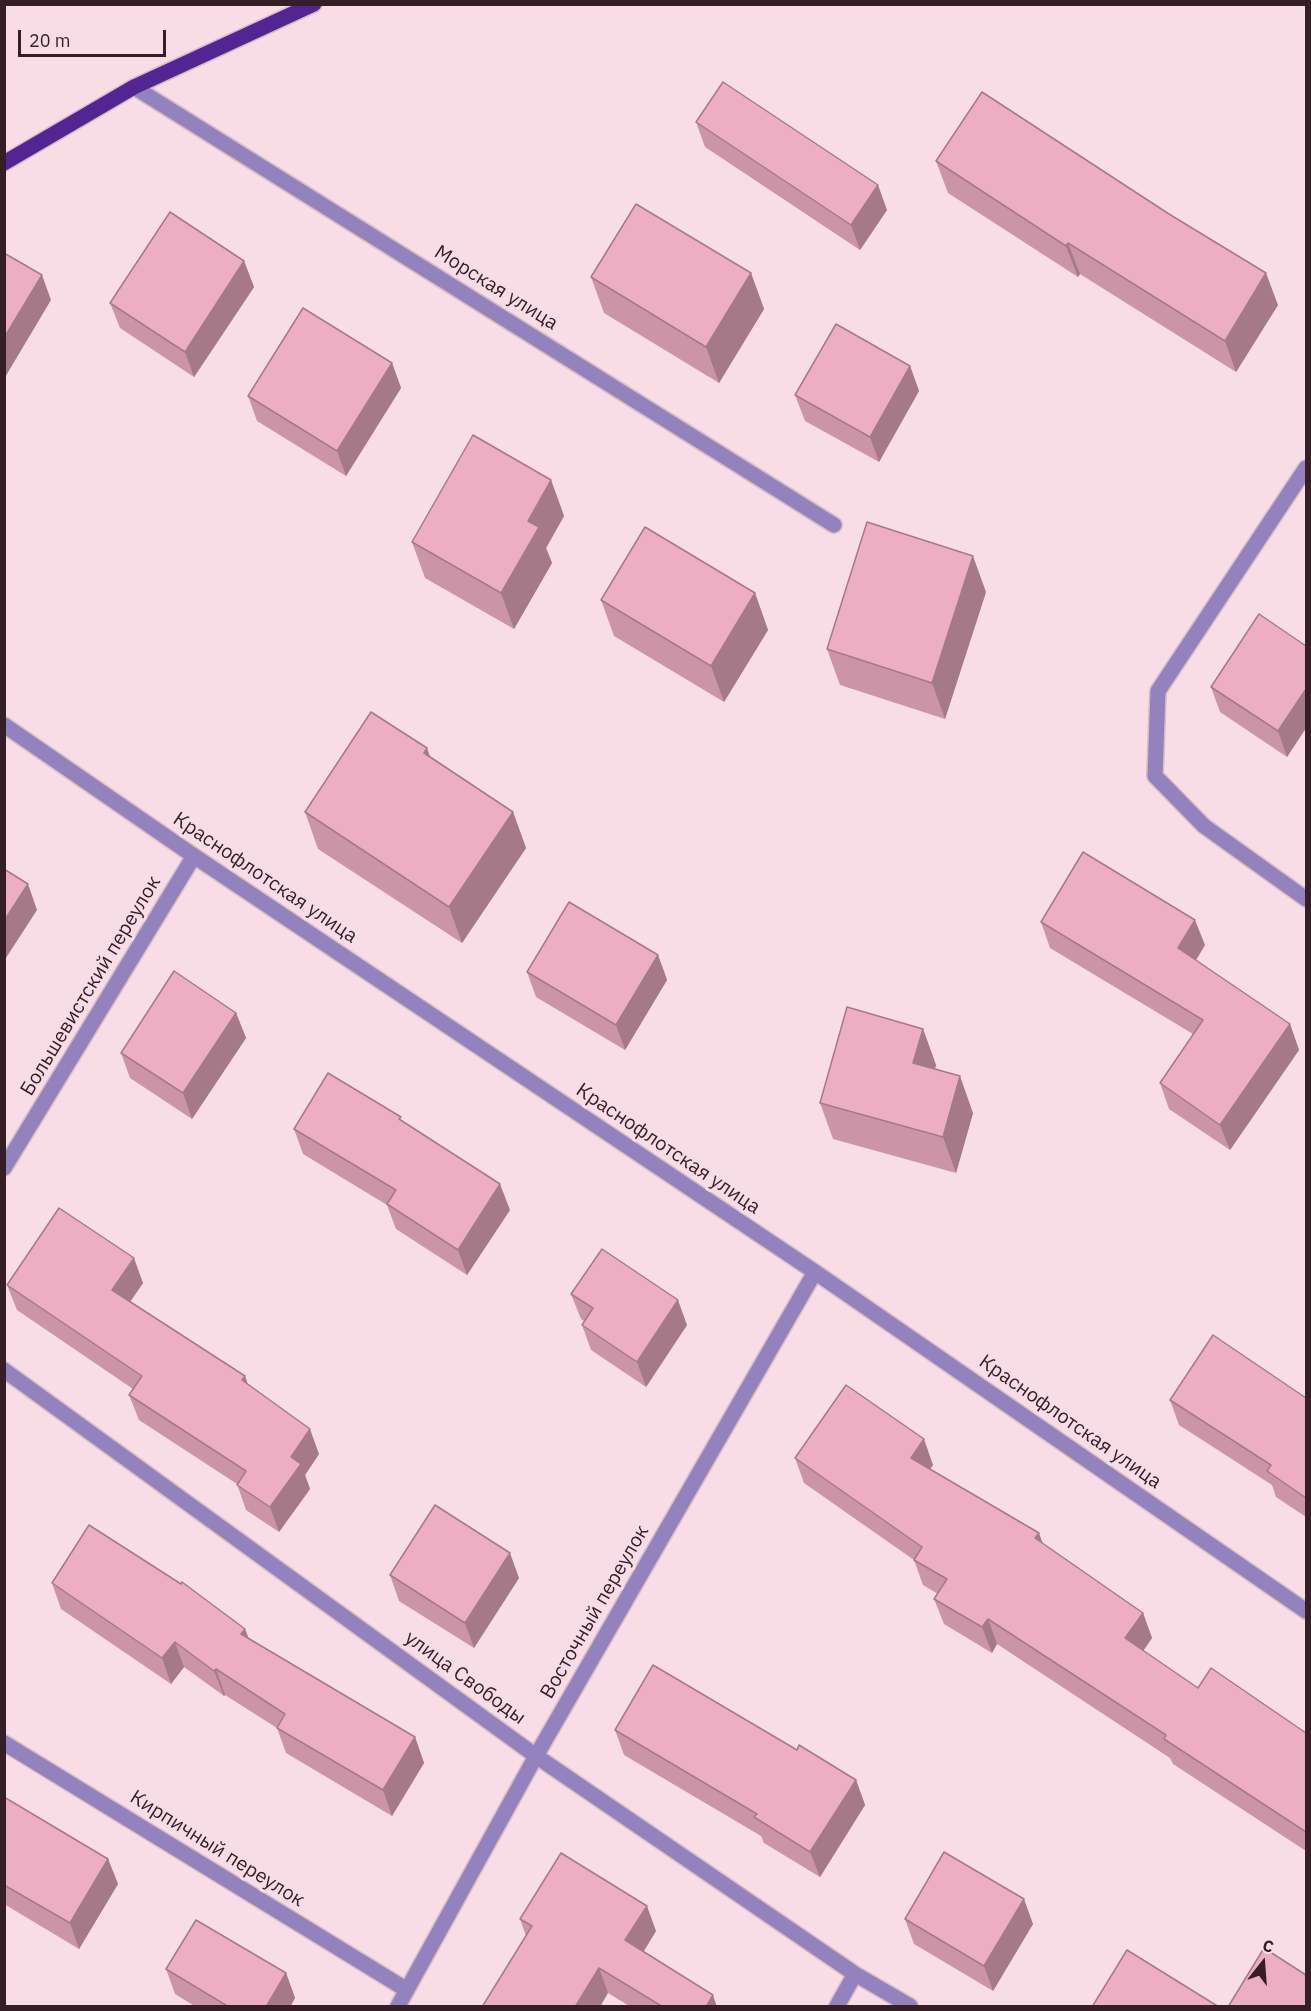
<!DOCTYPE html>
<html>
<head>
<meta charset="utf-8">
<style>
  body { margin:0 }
  #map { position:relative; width:1311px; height:2011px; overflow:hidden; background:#f9dde6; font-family:"IBM Plex Sans",sans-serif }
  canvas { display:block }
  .frame { position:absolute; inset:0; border:6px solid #361e26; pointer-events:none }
  .north { position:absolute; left:1233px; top:1933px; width:60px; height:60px; -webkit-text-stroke:4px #f9dde6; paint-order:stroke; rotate:17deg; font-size:16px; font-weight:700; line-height:24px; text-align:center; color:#361e26 }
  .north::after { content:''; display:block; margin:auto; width:21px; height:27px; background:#361e26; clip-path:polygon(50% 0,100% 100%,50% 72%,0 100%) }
  .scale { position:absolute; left:18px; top:30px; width:148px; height:27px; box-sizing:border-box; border:3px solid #361e26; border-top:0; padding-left:8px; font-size:18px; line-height:21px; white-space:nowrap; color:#361e26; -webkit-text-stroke:4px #f9dde6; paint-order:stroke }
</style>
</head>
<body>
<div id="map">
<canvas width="1311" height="2011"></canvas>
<div class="frame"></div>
<div class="north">С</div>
<div class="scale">20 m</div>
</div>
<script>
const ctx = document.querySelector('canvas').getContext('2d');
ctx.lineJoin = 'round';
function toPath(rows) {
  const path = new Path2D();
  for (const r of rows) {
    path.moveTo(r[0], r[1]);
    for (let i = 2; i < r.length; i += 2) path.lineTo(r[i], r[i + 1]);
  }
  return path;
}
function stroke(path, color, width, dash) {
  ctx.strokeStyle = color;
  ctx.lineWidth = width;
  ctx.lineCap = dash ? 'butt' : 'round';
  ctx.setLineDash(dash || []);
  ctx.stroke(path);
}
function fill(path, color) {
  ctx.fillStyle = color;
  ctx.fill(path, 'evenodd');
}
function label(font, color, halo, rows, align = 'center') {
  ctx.font = font + ' "IBM Plex Sans",sans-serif';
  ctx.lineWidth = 6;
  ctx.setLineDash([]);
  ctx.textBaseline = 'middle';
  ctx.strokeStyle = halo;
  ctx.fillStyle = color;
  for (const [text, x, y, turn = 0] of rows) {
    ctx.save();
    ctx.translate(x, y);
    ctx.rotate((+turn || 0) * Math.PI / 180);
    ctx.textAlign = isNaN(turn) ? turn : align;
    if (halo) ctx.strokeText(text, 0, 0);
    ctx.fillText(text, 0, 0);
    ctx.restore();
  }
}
const minor = toPath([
  [134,87,834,525],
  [1306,468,1158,691,1155,776,1204,826,1306,899],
  [4,725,194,856,815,1272,1306,1611],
  [4,1168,194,856],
  [4,1370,536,1756,855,1974,910,2006],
  [4,1743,407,1990],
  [398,2006,536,1756,815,1272],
  [837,2006,855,1974]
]);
const major = toPath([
  [4,163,134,87,314,4]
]);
stroke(minor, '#d6bbc3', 18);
stroke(major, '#d6bbc3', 18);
stroke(minor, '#9382bd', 15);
stroke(major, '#532592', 15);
fill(toPath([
  [696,122,887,210,860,250,705,147],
  [936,161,1169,214,1278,305,1236,372,1080,274,1078,277,948,193],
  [244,261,254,287,194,377,120,328,110,303],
  [751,273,764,309,719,383,604,313,591,277],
  [392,363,401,388,346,476,257,421,248,396],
  [910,366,919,391,879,462,805,421,795,395],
  [551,480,564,516,546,548,552,563,514,629,425,578,412,542],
  [986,592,945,719,840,685,827,649],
  [755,593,768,630,724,702,614,636,601,600],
  [1306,646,1306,728,1287,757,1220,712,1211,687],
  [430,756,513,812,526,848,462,943,318,849,305,812],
  [1041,922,1205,945,1196,960,1290,1024,1299,1050,1230,1150,1169,1109,1160,1083,1193,1034,1050,948],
  [658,955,667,980,625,1050,536,997,527,972],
  [236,1013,246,1038,192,1119,130,1078,121,1053],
  [923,1029,936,1065,935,1069,973,1113,956,1173,833,1139,820,1103],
  [402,1121,510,1210,467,1275,396,1229,387,1205,303,1154,294,1129],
  [143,1283,130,1302,248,1385,319,1454,305,1475,310,1489,279,1532,246,1510,237,1484,139,1420,129,1395,133,1389,17,1310,7,1285],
  [571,1294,687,1325,646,1387,591,1350,582,1325,584,1321,581,1319],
  [1306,1398,1306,1517,1276,1497,1272,1485,1179,1425,1170,1400],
  [795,1458,933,1465,930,1469,1042,1543,1143,1613,1152,1638,1143,1651,1198,1688,1306,1733,1306,1851,1173,1764,1170,1758,997,1644,992,1653,944,1624,934,1599,938,1594,923,1585,914,1560,804,1483],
  [390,1575,519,1578,474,1648,399,1601],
  [52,1583,245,1629,249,1639,415,1737,424,1763,392,1816,286,1753,277,1728,225,1695,224,1696,184,1667,171,1684,61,1609],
  [615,1730,797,1750,856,1780,865,1805,820,1877,764,1843,761,1836,624,1755],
  [4,1792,7,1799,108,1859,118,1884,79,1949,4,1904],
  [520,1919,656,1931,643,1951,717,2007,631,2007,608,1993,526,1936],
  [905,1919,1033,1924,993,1991,914,1944],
  [166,1969,286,1973,295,1998,290,2007,196,2007,175,1994]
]), '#cc95a7');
fill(toPath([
  [878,185,887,210,860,250,851,225],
  [1068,243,1080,274,1078,277,1066,246],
  [244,261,254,287,194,377,185,352],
  [751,273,764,309,719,383,706,347],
  [1266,273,1278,305,1236,372,1225,341],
  [42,275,51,300,4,379,4,338],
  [392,363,401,388,346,476,337,451],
  [910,366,919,391,879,462,870,437],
  [551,480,564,516,546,548,552,563,514,629,501,593,528,521],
  [973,556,986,592,945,719,932,683],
  [755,593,768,630,724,702,711,666],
  [1306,689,1306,728,1287,757,1278,731],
  [427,748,440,785,424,753],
  [513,812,526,848,462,943,449,907],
  [28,884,37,910,4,961,4,921],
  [1195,920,1205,945,1188,973,1178,948],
  [658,955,667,980,625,1050,616,1025],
  [236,1013,246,1038,192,1119,183,1093],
  [1290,1024,1299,1050,1230,1150,1220,1125],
  [923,1029,936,1065,926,1099,913,1063],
  [960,1076,973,1113,956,1173,943,1137],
  [500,1184,510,1210,467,1275,458,1250],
  [134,1258,143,1283,121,1315,112,1290],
  [678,1300,687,1325,646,1387,637,1362],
  [245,1376,254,1401,242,1380],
  [310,1429,319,1454,305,1475,310,1489,279,1532,270,1507,291,1457],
  [924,1439,933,1465,920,1483,911,1458],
  [1039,1533,1048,1558,1035,1538],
  [510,1553,519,1578,474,1648,465,1623],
  [1143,1613,1152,1638,1134,1664,1125,1638],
  [988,1619,997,1644,992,1653,982,1627],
  [245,1629,254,1654,241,1634],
  [175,1642,184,1667,171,1684,162,1658],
  [216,1669,225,1695,224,1696,214,1671],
  [415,1737,424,1763,392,1816,383,1790],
  [856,1780,865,1805,820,1877,810,1852],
  [108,1859,118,1884,79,1949,70,1923],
  [1024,1899,1033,1924,993,1991,984,1966],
  [647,1906,656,1931,635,1966,625,1940],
  [599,1968,608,1993,600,2007,575,2007],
  [286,1973,295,1998,290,2007,266,2007],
  [713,1995,717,2007,706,2007]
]), '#a67988');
const building = toPath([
  [723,82,878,185,851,225,696,122,723,82],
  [982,92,1169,214,1266,273,1225,341,1068,243,1066,246,936,161,982,92],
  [636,204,751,273,706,347,591,277,636,204],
  [170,212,244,261,185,352,110,303,170,212],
  [4,253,42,275,4,338,4,253],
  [303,308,392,363,337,451,248,396,303,308],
  [836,324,910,366,870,437,795,395,836,324],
  [473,435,551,480,528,521,539,527,501,593,412,542,473,435],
  [867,522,973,556,932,683,827,649,867,522],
  [645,527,755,593,711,666,601,600,645,527],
  [1259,614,1306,646,1306,689,1278,731,1211,687,1259,614],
  [371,712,427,748,424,753,513,812,449,907,305,812,371,712],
  [1083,852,1195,920,1178,948,1290,1024,1220,1125,1160,1083,1203,1020,1041,922,1083,852],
  [4,869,28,884,4,921,4,869],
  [569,902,658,955,616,1025,527,972,569,902],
  [174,971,236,1013,183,1093,121,1053,174,971],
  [847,1007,923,1029,913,1063,960,1076,943,1137,820,1103,847,1007],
  [328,1073,401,1117,399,1119,500,1184,458,1250,387,1204,396,1190,294,1129,328,1073],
  [59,1208,134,1258,112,1290,245,1376,242,1380,310,1429,291,1457,301,1464,270,1507,237,1485,246,1471,129,1395,142,1376,7,1285,59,1208],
  [602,1249,678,1300,637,1362,582,1325,593,1308,571,1294,602,1249],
  [1213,1335,1306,1398,1306,1498,1267,1471,1271,1465,1170,1400,1213,1335],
  [846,1385,924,1439,911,1458,1039,1533,1035,1538,1143,1613,1125,1638,1198,1688,1211,1668,1306,1733,1306,1832,1164,1739,1166,1735,988,1619,982,1627,934,1599,947,1579,914,1560,922,1547,795,1458,846,1385],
  [435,1505,510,1553,465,1623,390,1575,435,1505],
  [89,1525,181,1584,182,1582,245,1629,241,1634,415,1737,383,1790,277,1728,285,1714,216,1669,214,1671,175,1642,162,1658,52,1583,89,1525],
  [653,1665,797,1750,799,1745,856,1780,810,1852,754,1817,757,1814,615,1730,653,1665],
  [4,1797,108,1859,70,1923,4,1885,4,1797],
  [944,1852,1024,1899,984,1966,905,1919,944,1852],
  [561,1853,647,1906,625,1940,713,1995,706,2007,663,2007,599,1968,575,2007,482,2007,532,1926,520,1919,561,1853],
  [196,1920,286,1973,266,2007,229,2007,166,1969,196,1920],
  [1264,1948,1306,1975,1306,2007,1228,2007,1264,1948],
  [1127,1950,1219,2007,1092,2007,1127,1950]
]);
fill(building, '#edadc2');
stroke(building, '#a67988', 1.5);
label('20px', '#361e26', '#f9dde6', [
  ["Морская улица",496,288,32],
  ["Краснофлотская улица",265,878,34],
  ["Большевистский переулок",91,986,-59],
  ["Краснофлотская улица",668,1149,34],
  ["Краснофлотская улица",1070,1422,35],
  ["Восточный переулок",595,1612,-60],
  ["улица Свободы",465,1678,36],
  ["Кирпичный переулок",217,1849,32]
]);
</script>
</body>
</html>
